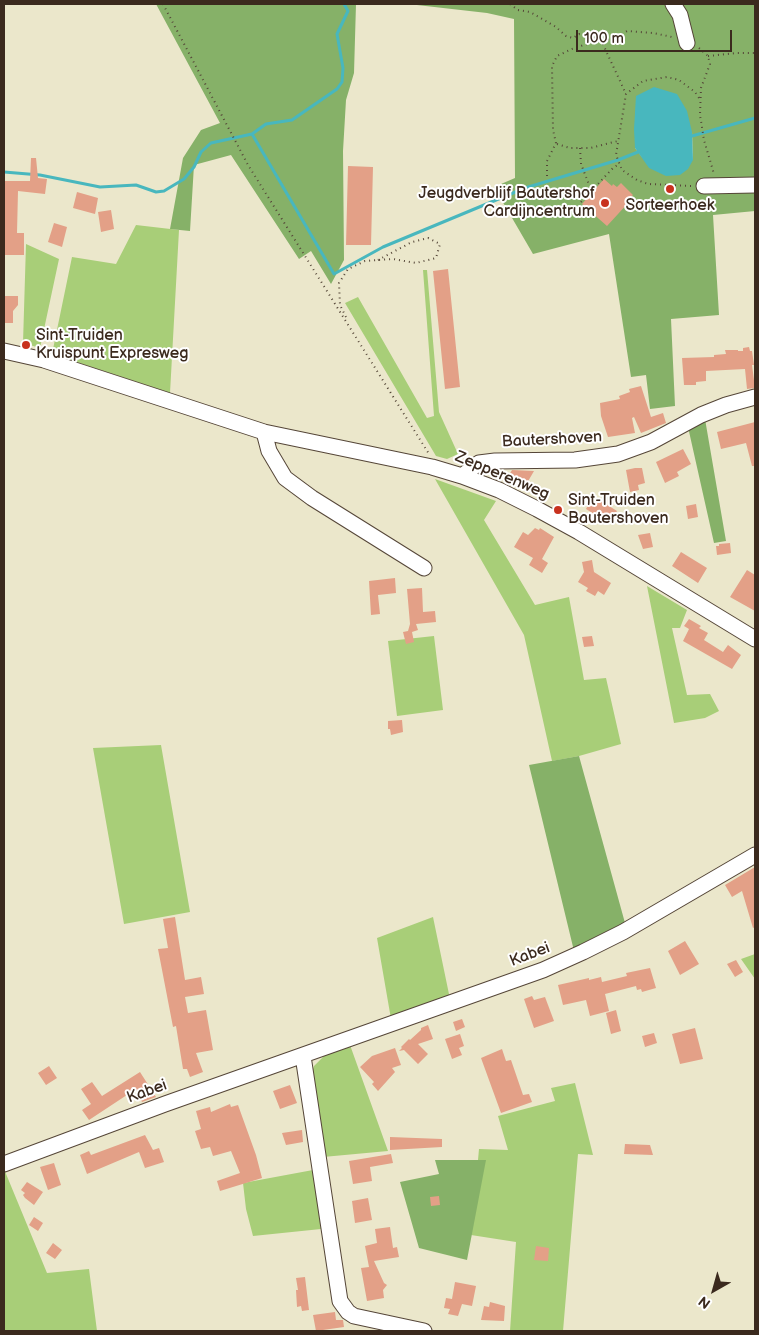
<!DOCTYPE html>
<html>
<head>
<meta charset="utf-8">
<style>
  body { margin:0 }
  #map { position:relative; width:759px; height:1335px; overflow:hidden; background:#ebe7cb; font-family:"Balsamiq Sans",sans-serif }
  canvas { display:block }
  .frame { position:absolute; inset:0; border:5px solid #3b2a1e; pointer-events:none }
  .north { position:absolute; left:689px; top:1265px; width:50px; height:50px; -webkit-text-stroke:4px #fff; paint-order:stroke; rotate:218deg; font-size:14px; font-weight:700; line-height:20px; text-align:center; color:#3b2a1e }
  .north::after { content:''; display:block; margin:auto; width:18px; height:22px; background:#3b2a1e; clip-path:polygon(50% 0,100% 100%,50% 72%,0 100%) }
  .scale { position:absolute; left:576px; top:30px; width:156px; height:22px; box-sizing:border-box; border:2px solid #3b2a1e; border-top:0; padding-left:6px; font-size:15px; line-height:18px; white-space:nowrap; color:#3b2a1e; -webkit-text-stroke:4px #fff; paint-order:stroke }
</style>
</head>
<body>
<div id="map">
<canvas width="759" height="1335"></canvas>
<div class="frame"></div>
<div class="north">N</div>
<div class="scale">100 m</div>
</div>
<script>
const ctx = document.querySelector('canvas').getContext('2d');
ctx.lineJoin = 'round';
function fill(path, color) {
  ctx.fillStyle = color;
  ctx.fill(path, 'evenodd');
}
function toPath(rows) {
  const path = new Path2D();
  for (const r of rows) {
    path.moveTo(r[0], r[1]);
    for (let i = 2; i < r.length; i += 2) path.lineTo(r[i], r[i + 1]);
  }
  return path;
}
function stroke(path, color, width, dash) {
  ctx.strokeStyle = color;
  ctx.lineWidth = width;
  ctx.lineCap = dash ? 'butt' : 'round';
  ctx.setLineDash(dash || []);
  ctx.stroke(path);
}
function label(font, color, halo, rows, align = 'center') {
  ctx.font = font + ' "Balsamiq Sans",sans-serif';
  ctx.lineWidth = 4;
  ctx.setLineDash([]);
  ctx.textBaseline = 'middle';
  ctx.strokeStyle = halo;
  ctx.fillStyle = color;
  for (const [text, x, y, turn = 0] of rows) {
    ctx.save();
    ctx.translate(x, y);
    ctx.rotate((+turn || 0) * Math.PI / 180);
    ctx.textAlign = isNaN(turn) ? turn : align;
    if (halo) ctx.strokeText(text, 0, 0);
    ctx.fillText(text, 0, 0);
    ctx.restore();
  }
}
fill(toPath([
  [136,225,179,230,170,393,52,354,72,257,116,264],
  [26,244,59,259,40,348,23,343],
  [423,270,427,270,439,412,458,454,447,459,436,456,345,303,358,297,427,418,434,416],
  [435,479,496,501,484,520,535,605,569,597,584,680,606,678,621,744,579,756,552,761,524,635],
  [647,586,687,610,680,628,672,628,687,695,710,694,719,711,705,718,674,723],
  [434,636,443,710,397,716,388,641],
  [161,745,190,912,124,924,93,748],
  [433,917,450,999,391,1019,377,938],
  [755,954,755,979,741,959],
  [350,1045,388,1151,323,1157,312,1072,314,1066,324,1056],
  [575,1083,593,1155,578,1154,563,1331,510,1331,516,1242,471,1235,485,1160,478,1160,479,1149,508,1150,498,1116,555,1101,551,1088],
  [4,1169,47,1273,89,1269,97,1331,4,1331],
  [313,1170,321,1229,253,1236,246,1209,243,1183]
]), '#a8ce78');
fill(toPath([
  [156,4,356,4,354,73,346,100,343,151,344,260,331,284,311,251,299,259,231,155,194,165,190,231,170,229,183,158,201,130,220,123],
  [408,4,755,4,755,211,713,215,719,315,671,319,675,406,650,409,646,375,631,377,609,234,533,254,494,187,515,178,514,19,487,13],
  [692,132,693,160,642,157,635,148],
  [705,419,726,541,714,543,688,427],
  [579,756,625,923,574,951,529,765],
  [435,1160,486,1160,467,1260,419,1248,400,1182,439,1174]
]), '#86b168');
fill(toPath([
  [654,87,677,94,687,111,692,132,693,160,688,169,680,175,666,176,649,168,635,148,634,129,636,96]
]), '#48b7be');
stroke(toPath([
  [252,134,334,274,383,247,525,188,618,160,638,152],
  [692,136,755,118],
  [4,172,40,175,100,187,136,185,156,192,164,191,184,179,194,167,201,152,211,143,252,134,266,124,292,120,337,89,342,82,343,68,337,34,348,11,344,4]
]), '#48b7be', 3);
fill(toPath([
  [31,158,36,158,38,178,47,179,45,194,18,191,17,233,24,233,24,255,4,255,4,181,30,181],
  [348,166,373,167,371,245,346,245],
  [604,179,612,186,613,184,617,187,621,183,633,195,627,201,629,202,607,226,582,204],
  [77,192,98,198,95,214,73,208],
  [111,210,114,229,101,232,98,212],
  [54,223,67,227,62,247,48,242],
  [448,269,460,387,445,389,433,271],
  [4,296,18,296,18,305,13,311,13,323,4,323],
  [749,347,750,351,752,351,754,365,752,365,755,388,747,389,745,369,706,371,706,381,696,382,696,385,684,385,682,358,714,357,714,355,726,354,725,350,738,350,738,351,743,351,743,348],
  [641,386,651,417,663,413,666,423,641,433,634,417,632,418,635,433,608,437,601,416,600,403,620,399,619,396,630,392,629,389],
  [755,422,755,466,752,466,746,443,721,449,717,432],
  [683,449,691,464,677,472,679,476,665,483,656,462],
  [635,468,642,468,645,483,638,485,639,490,630,492,626,470],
  [512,470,534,471,523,490,506,480],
  [593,496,617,511,609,523,586,509],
  [696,504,698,517,688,519,686,506],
  [535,528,539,530,540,528,554,537,542,559,548,563,542,573,529,565,533,558,514,547,523,532,528,535],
  [650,533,653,547,643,549,638,535],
  [730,543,731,553,717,555,716,546,719,546,719,544],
  [681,552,707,568,698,583,672,566],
  [592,560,594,572,611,583,604,595,598,591,595,596,586,591,588,588,578,582,584,572,582,562],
  [747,570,755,575,755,611,730,597],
  [395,578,396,593,378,595,380,614,371,615,369,581],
  [422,588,423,612,435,611,436,622,416,624,418,630,412,632,414,642,406,644,403,632,408,631,410,624,407,589],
  [689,619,701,626,699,628,708,633,704,640,723,652,728,645,741,655,732,669,683,641,689,629,684,626],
  [592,636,594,646,584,647,582,637],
  [402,720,403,732,391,735,390,729,388,729,388,721],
  [755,867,755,927,753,928,742,891,732,897,725,885],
  [175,917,185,980,201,977,204,994,185,997,188,1013,206,1010,213,1050,196,1053,203,1072,190,1077,187,1069,183,1069,176,1026,173,1027,158,949,168,948,163,919],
  [685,941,699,964,680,975,668,951],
  [736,960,743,972,735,977,727,964],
  [650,968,656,988,642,992,641,989,637,990,636,986,605,994,609,1011,590,1016,586,1000,563,1005,558,985,589,978,589,980,601,977,602,982,627,976,626,973],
  [532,996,534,1000,545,997,554,1021,534,1028,524,999],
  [616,1010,621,1031,611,1034,606,1013],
  [462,1019,465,1027,456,1031,453,1022],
  [428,1025,433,1039,418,1044,428,1054,418,1064,404,1050,399,1051,402,1048,401,1047,409,1039,410,1040,421,1030,421,1028],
  [695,1028,703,1059,680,1064,672,1034],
  [654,1033,657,1043,645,1047,642,1036],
  [460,1034,464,1046,459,1048,462,1055,452,1059,445,1039],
  [395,1048,401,1065,392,1068,395,1072,378,1091,372,1084,374,1082,360,1067,372,1056],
  [502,1049,506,1061,511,1060,523,1095,529,1094,532,1102,501,1113,481,1058],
  [49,1066,57,1078,46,1085,38,1073],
  [140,1072,156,1097,142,1102,136,1089,89,1120,82,1110,91,1104,81,1089,92,1082,102,1096],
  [290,1085,297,1103,280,1109,273,1091],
  [230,1104,231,1107,238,1105,256,1155,262,1178,220,1191,217,1181,240,1173,231,1151,213,1156,210,1147,201,1149,195,1131,201,1129,196,1111,210,1107,211,1112],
  [302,1130,303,1142,286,1145,282,1133],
  [145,1135,153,1150,159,1148,164,1162,145,1168,139,1152,87,1174,80,1155,89,1151,91,1155],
  [390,1137,442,1139,442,1147,390,1150],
  [625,1144,650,1145,653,1155,624,1154],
  [391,1154,393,1163,370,1167,372,1181,353,1184,349,1161],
  [54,1163,61,1185,48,1190,40,1167],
  [27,1182,43,1192,34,1205,25,1198,23,1195,25,1193,21,1190],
  [439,1196,440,1205,431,1206,430,1197],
  [368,1198,372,1220,355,1223,352,1201],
  [34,1217,43,1223,38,1231,29,1225],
  [390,1227,393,1248,397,1247,399,1257,374,1261,384,1283,387,1285,383,1290,384,1298,367,1301,361,1268,369,1267,365,1246,377,1243,375,1229],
  [53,1243,62,1250,55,1259,46,1253],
  [536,1246,549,1248,548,1261,534,1260],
  [305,1277,309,1310,302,1311,301,1306,297,1307,296,1290,298,1290,296,1278],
  [455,1282,476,1286,472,1306,462,1304,458,1316,448,1314,450,1309,444,1308,446,1298,452,1299],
  [490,1302,505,1306,504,1321,481,1320,484,1306,489,1307],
  [335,1312,336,1320,343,1320,344,1327,316,1331,313,1315]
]), '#e3a087');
const minor = toPath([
  [673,4,680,15,687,43],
  [704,186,755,185],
  [4,351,44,360,264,432,432,467,462,476,499,490,537,509,579,532,755,639],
  [264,432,269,451,285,478,312,498,424,568],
  [462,476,479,463,495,461,575,460,618,454,651,442,701,415,726,405,755,397],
  [303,1056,340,1301,348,1312,354,1316,424,1331],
  [4,1164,165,1104,543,970,583,952,623,932,755,855]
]);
stroke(minor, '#554638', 17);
stroke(toPath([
  [163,4,248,165,429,454],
  [510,4,518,10,530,12,556,27,566,36,573,38,579,34,601,40,613,39,627,31,653,33,672,37],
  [699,48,708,56,710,64,701,88,700,115,704,140,714,174],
  [708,56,737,53,755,53],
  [557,144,570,148,590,148,618,141],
  [580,148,581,164,588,182,593,189],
  [547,176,547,161,556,143,553,130,552,66,557,56,574,48,601,40,626,94],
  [691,186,648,184,637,180,622,170,616,155,626,94,643,81,667,77,679,80,695,92,701,101],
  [581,202,613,168,619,164],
  [346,317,340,305,339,283,348,269,365,261,378,260,393,259,416,263,436,258,440,244,428,238,412,242,378,260]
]), '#554638', 2, [1, 4]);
stroke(minor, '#fff', 15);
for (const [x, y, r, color] of [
  [670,189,5,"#c8321e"],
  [605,203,5,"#c8321e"],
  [26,345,5,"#c8321e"],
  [558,510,5,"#c8321e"]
]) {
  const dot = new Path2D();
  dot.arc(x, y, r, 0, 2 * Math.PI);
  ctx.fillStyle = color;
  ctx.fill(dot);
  stroke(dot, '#fff', 2);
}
label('16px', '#3b2a1e', '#fff', [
  ["Jeugdverblijf Bautershof",595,194,"right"],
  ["Cardijncentrum",595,212,"right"],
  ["Sorteerhoek",670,206,"center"],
  ["Sint-Truiden",36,336],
  ["Kruispunt Expresweg",36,354],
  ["Sint-Truiden",568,501],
  ["Bautershoven",568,519]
], 'left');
label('16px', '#3b2a1e', '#fff', [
  ["Bautershoven",552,440,-3],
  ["Zepperenweg",502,476,23],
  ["Kabei",530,955,-21],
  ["Kabei",147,1092,-20]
]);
</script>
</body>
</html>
